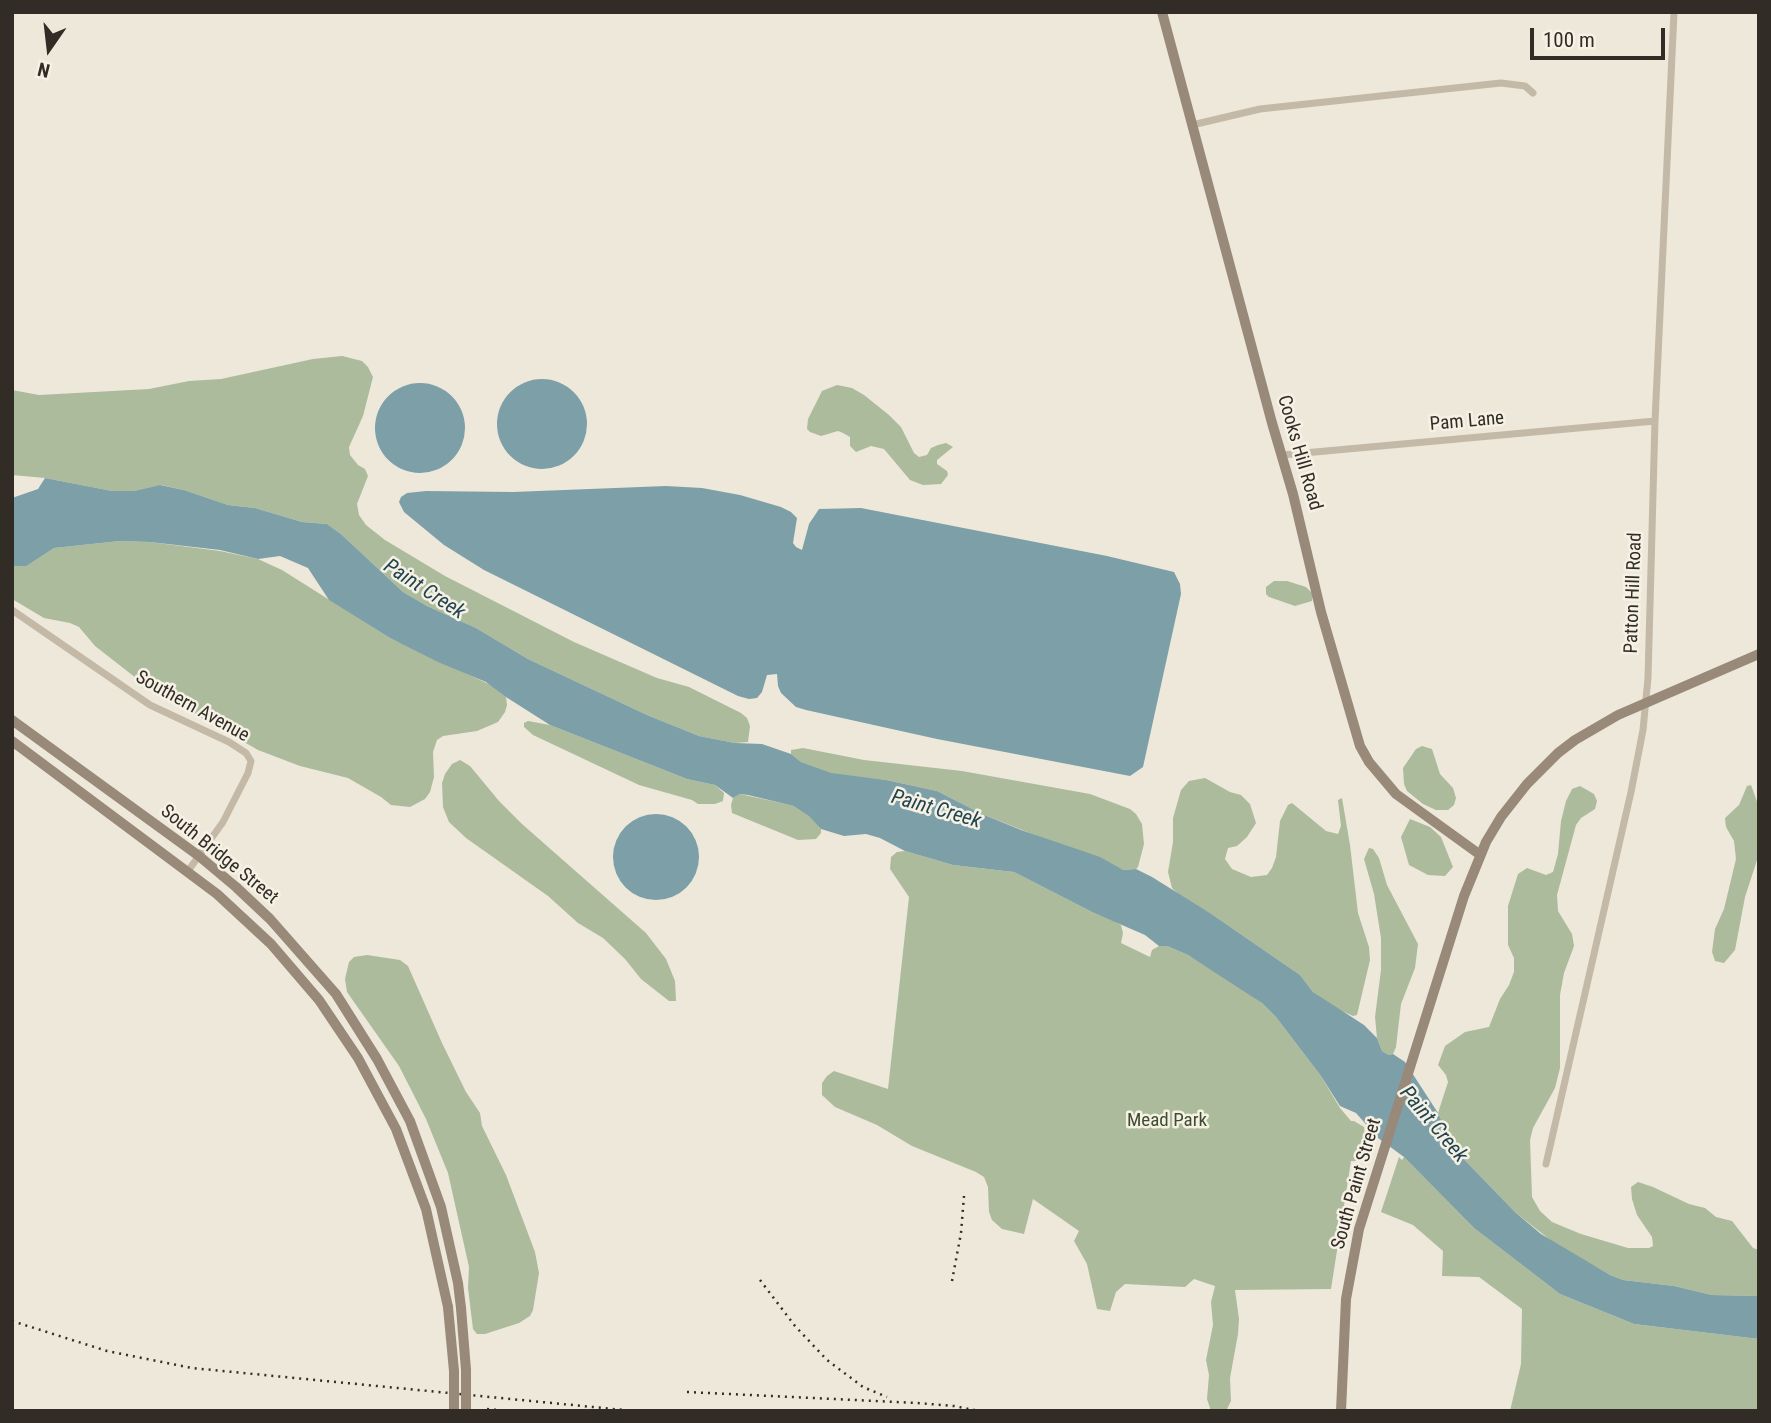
<!DOCTYPE html>
<html>
<head>
<meta charset="utf-8">
<style>
  body { margin:0 }
  #map { position:relative; width:1771px; height:1423px; overflow:hidden; background:#eee8da; font-family:"Roboto Condensed",sans-serif }
  canvas { display:block }
  .frame { position:absolute; inset:0; border:14px solid #322c27; pointer-events:none }
  .north { position:absolute; left:14px; top:14px; width:70px; height:70px; -webkit-text-stroke:5px #f6f1e5; paint-order:stroke; rotate:194deg; font-size:19px; font-weight:700; line-height:28px; text-align:center; color:#322c27 }
  .north::after { content:''; display:block; margin:auto; width:24px; height:32px; background:#322c27; clip-path:polygon(50% 0,100% 100%,50% 72%,0 100%) }
  .scale { position:absolute; left:1530px; top:28px; width:135px; height:32px; box-sizing:border-box; border:4px solid #322c27; border-top:0; padding-left:9px; font-size:21px; line-height:24px; white-space:nowrap; color:#322c27; -webkit-text-stroke:5px #f6f1e5; paint-order:stroke }
</style>
</head>
<body>
<div id="map">
<canvas width="1771" height="1423"></canvas>
<div class="frame"></div>
<div class="north">N</div>
<div class="scale">100 m</div>
</div>
<script>
const ctx = document.querySelector('canvas').getContext('2d');
ctx.lineJoin = 'round';
function fill(path, color) {
  ctx.fillStyle = color;
  ctx.fill(path, 'evenodd');
}
function toPath(rows) {
  const path = new Path2D();
  for (const r of rows) {
    if (r.length === 3) {
      path.moveTo(r[0] + r[2], r[1]);
      path.arc(r[0], r[1], r[2], 0, 2 * Math.PI);
      continue;
    }
    path.moveTo(r[0], r[1]);
    for (let i = 2; i < r.length; i += 2) path.lineTo(r[i], r[i + 1]);
  }
  return path;
}
function stroke(path, color, width, dash) {
  ctx.strokeStyle = color;
  ctx.lineWidth = width;
  ctx.lineCap = dash ? 'butt' : 'round';
  ctx.setLineDash(dash || []);
  ctx.stroke(path);
}
function label(font, color, halo, rows, align = 'center') {
  ctx.font = font + ' "Roboto Condensed",sans-serif';
  ctx.lineWidth = 5;
  ctx.setLineDash([]);
  ctx.textBaseline = 'middle';
  ctx.strokeStyle = halo;
  ctx.fillStyle = color;
  for (const [text, x, y, turn = 0] of rows) {
    ctx.save();
    ctx.translate(x, y);
    ctx.rotate((+turn || 0) * Math.PI / 180);
    ctx.textAlign = isNaN(turn) ? turn : align;
    if (halo) ctx.strokeText(text, 0, 0);
    ctx.fillText(text, 0, 0);
    ctx.restore();
  }
}
fill(toPath([
  [342,356,362,361,368,367,373,377,363,416,349,447,350,455,358,465,365,469,368,476,357,504,359,515,366,525,385,540,445,576,574,642,657,678,689,687,741,713,747,718,750,726,748,742,735,743,699,736,647,715,528,659,476,628,427,606,403,592,341,534,327,524,302,522,255,508,228,505,184,490,161,485,134,491,112,491,45,478,12,475,12,390,39,395,149,389,189,381,221,379,313,359],
  [837,385,852,388,864,395,889,415,901,427,914,453,919,457,927,455,931,448,938,445,946,443,953,447,937,460,937,464,947,471,948,475,941,484,923,485,910,480,884,449,871,446,856,452,850,446,850,437,843,433,838,431,821,436,810,432,807,429,808,419,822,391],
  [120,541,150,542,220,551,258,559,282,570,390,638,493,686,506,697,507,705,505,712,498,722,477,731,443,736,437,740,433,752,434,777,430,792,425,799,410,807,391,805,381,797,348,778,300,766,258,750,145,685,95,646,79,627,70,623,44,618,12,599,12,566,26,565,54,548],
  [1274,581,1287,581,1306,587,1313,594,1312,601,1295,606,1269,597,1266,594,1266,587],
  [528,721,550,725,687,779,715,785,724,793,723,801,715,804,698,804,692,800,639,785,533,735,524,727,524,723],
  [1422,746,1432,749,1440,774,1453,788,1456,798,1454,805,1448,810,1436,810,1423,804,1407,791,1404,784,1403,768,1416,749],
  [803,748,864,760,962,771,1090,794,1130,809,1136,814,1142,824,1144,844,1138,867,1136,869,1123,870,982,814,937,791,886,780,831,774,801,762,791,754,791,750],
  [460,760,470,766,499,801,522,824,646,933,666,959,675,981,676,1001,669,1001,641,979,625,959,603,938,578,923,548,896,466,838,449,822,443,807,442,783,445,774,452,764],
  [1205,778,1230,792,1241,795,1250,804,1256,823,1247,837,1237,846,1228,848,1225,859,1232,869,1251,877,1267,875,1272,868,1276,857,1280,821,1288,805,1292,803,1326,831,1338,834,1341,826,1338,800,1342,798,1350,845,1358,913,1369,947,1370,960,1357,1015,1353,1016,1335,1008,1313,992,1300,975,1213,915,1181,897,1172,888,1168,872,1173,842,1173,818,1181,790,1189,781],
  [1751,785,1759,807,1759,854,1745,897,1735,950,1724,963,1715,961,1712,952,1715,929,1724,909,1736,859,1734,841,1726,827,1725,818,1739,805,1747,786],
  [1580,786,1594,794,1597,801,1595,809,1581,818,1576,825,1557,895,1558,911,1572,934,1574,946,1564,973,1560,995,1560,1068,1555,1088,1533,1128,1530,1140,1532,1197,1540,1211,1552,1222,1581,1234,1628,1248,1649,1248,1653,1246,1652,1237,1637,1215,1632,1199,1631,1187,1638,1182,1653,1187,1689,1204,1705,1208,1716,1217,1732,1221,1753,1248,1759,1250,1759,1296,1712,1295,1674,1286,1623,1280,1610,1275,1558,1246,1516,1213,1454,1149,1438,1113,1448,1082,1446,1075,1438,1065,1445,1046,1465,1032,1489,1027,1500,999,1509,985,1514,972,1514,958,1508,945,1508,906,1518,874,1527,868,1546,875,1553,872,1558,854,1561,821,1566,801,1572,789],
  [740,794,795,806,810,816,821,829,821,833,816,839,798,840,732,813,731,805,733,798],
  [1410,819,1430,827,1441,837,1453,867,1445,876,1428,875,1409,865,1401,837],
  [1369,848,1373,849,1379,858,1387,885,1418,944,1415,968,1401,1004,1396,1047,1393,1054,1389,1055,1382,1051,1377,1038,1375,1017,1381,970,1381,938,1374,894,1364,859],
  [905,851,953,865,1014,872,1092,912,1114,921,1121,925,1123,933,1121,943,1150,957,1152,950,1159,946,1167,946,1188,955,1230,980,1262,1003,1276,1017,1321,1076,1340,1108,1351,1121,1354,1121,1364,1127,1366,1145,1363,1154,1356,1161,1351,1161,1331,1289,1235,1290,1239,1319,1238,1334,1230,1378,1231,1401,1226,1411,1211,1411,1207,1399,1209,1375,1206,1360,1213,1325,1211,1302,1215,1286,1194,1279,1185,1287,1125,1284,1116,1292,1110,1311,1097,1309,1087,1264,1074,1241,1079,1231,1033,1199,1024,1234,1002,1229,992,1220,989,1212,988,1187,984,1177,976,1172,912,1146,877,1125,835,1107,822,1095,822,1083,827,1076,834,1071,888,1089,909,897,890,869,891,857,897,852],
  [367,955,400,960,408,966,442,1043,466,1092,480,1113,482,1126,506,1175,535,1252,539,1273,533,1310,530,1316,519,1323,485,1334,477,1334,473,1329,468,1288,469,1267,448,1173,426,1119,399,1066,347,992,345,979,349,962,354,957],
  [1399,1157,1402,1160,1404,1157,1474,1228,1560,1294,1634,1324,1759,1339,1759,1411,1510,1411,1521,1364,1522,1309,1479,1277,1442,1276,1443,1251,1413,1225,1381,1212]
]), '#acbb9c');
fill(toPath([
  [542,424,45],
  [420,428,45],
  [45,478,112,491,134,491,160,485,184,490,228,505,255,508,302,522,327,524,341,534,403,592,427,606,476,628,528,659,647,715,699,736,735,743,762,744,791,754,801,762,831,773,886,780,937,791,982,814,1021,830,1100,857,1123,870,1136,869,1152,877,1213,915,1300,975,1313,992,1364,1025,1377,1038,1382,1051,1389,1055,1393,1054,1405,1062,1438,1113,1454,1149,1516,1213,1541,1234,1610,1275,1623,1280,1674,1286,1712,1295,1759,1296,1759,1339,1634,1324,1560,1294,1474,1228,1404,1157,1378,1138,1356,1113,1340,1106,1321,1076,1276,1017,1262,1003,1188,955,1167,946,1159,946,1145,935,1092,912,1014,872,953,865,905,851,880,838,866,834,844,836,821,829,809,816,794,806,748,795,740,794,733,798,715,785,687,779,550,725,506,697,486,682,438,662,390,638,329,600,308,568,280,556,258,559,220,550,150,542,120,541,54,548,26,566,12,566,12,498,38,489],
  [666,486,702,488,740,495,781,507,791,512,797,518,793,543,796,547,802,550,809,524,819,509,861,508,1107,556,1174,572,1180,584,1181,594,1143,767,1130,776,937,739,806,710,796,707,781,693,778,686,777,674,767,675,762,692,757,698,749,699,738,696,484,570,444,545,404,512,399,502,401,497,407,493,426,491,513,492],
  [656,857,43]
]), '#7c9fa8');
stroke(toPath([
  [1192,125,1260,109,1501,83,1525,86,1533,93],
  [1282,455,1655,421],
  [12,610,150,705,229,742,246,753,251,761,248,773,223,822,188,871],
  [1546,1164,1631,792,1643,730,1648,678,1655,421,1674,12]
]), '#c4b9a7', 7);
stroke(toPath([
  [1162,12,1272,423,1293,494,1321,612,1360,746,1369,762,1396,794,1479,854],
  [12,720,199,856,236,887,270,919,336,994,377,1059,410,1121,441,1207,458,1283,461,1308],
  [12,741,217,894,271,944,319,1000,358,1058,396,1129,426,1209,448,1307],
  [1341,1411,1346,1299,1359,1229,1464,896,1486,842,1501,817,1527,784,1558,753,1575,740,1618,715,1759,654]
]), '#988979', 10);
stroke(toPath([
  [760,1280,795,1326,827,1360,863,1387,887,1397],
  [952,1281,961,1233,964,1196],
  [12,1321,107,1351,192,1368,634,1411],
  [687,1392,917,1403,954,1406,979,1411],
  [487,1409,509,1411]
]), '#322c27', 2.5, [2, 5]);
stroke(toPath([
  [448,1307,454,1371,454,1411],
  [461,1308,466,1370,466,1411]
]), '#988979', 10);
label('19px', '#322c27', '#f6f1e5', [
  ["Pam Lane",1467,422,-5],
  ["Cooks Hill Road",1299,453,74],
  ["Patton Hill Road",1634,593,-88],
  ["Southern Avenue",192,707,29],
  ["South Bridge Street",219,855,39],
  ["South Paint Street",1357,1184,-74]
]);
label('19px', '#3d4d2d', '#f6f1e5', [
  ["Mead Park",1167,1121]
]);
label('italic 21px', '#21444f', '#f6f1e5', [
  ["Paint Creek",424,590,33],
  ["Paint Creek",936,810,16],
  ["Paint Creek",1433,1125,50]
]);
</script>
</body>
</html>
